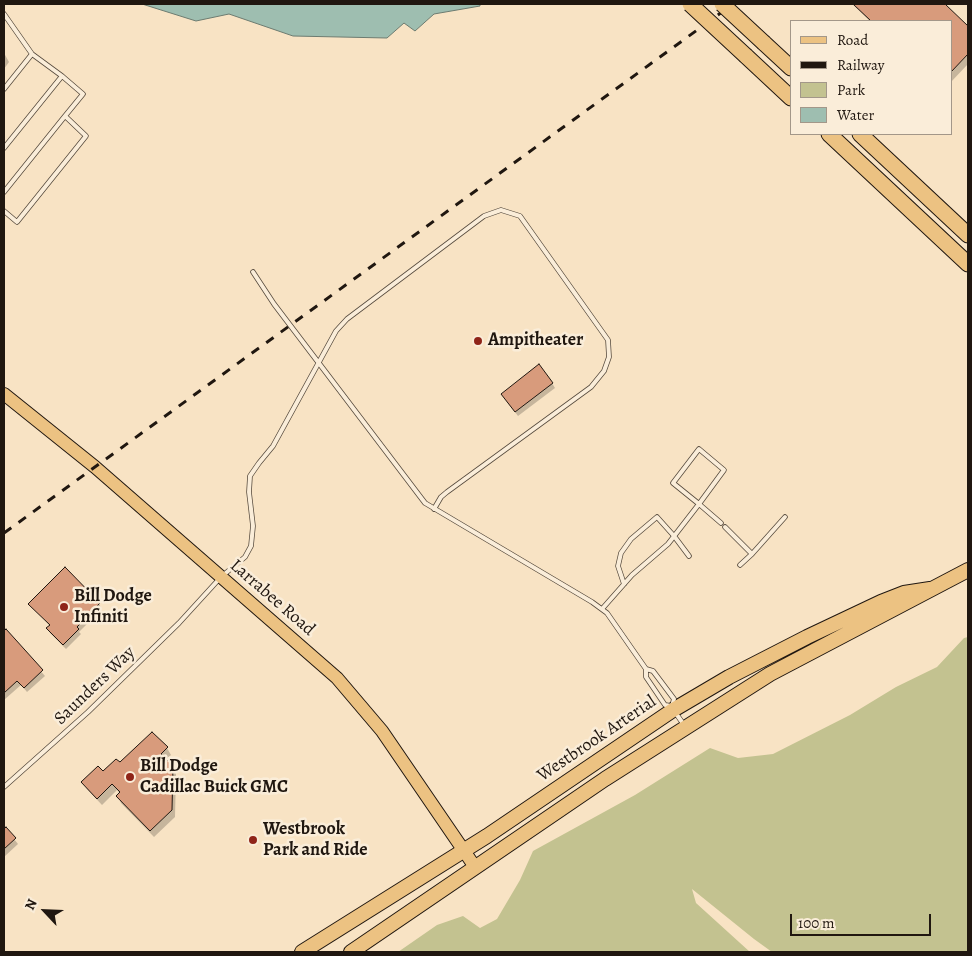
<!DOCTYPE html>
<html>
<head>
<meta charset="utf-8">
<style>
  body { margin:0 }
  #map { position:relative; width:972px; height:956px; overflow:hidden; background:#f8e3c4; font-family:Alegreya,serif }
  canvas { display:block }
  .frame { position:absolute; inset:0; border:5px solid #201710; pointer-events:none }
  .legend { position:absolute; left:790px; top:20px; width:162px; height:115px; box-sizing:border-box; background:#faedd9; border:1px solid #a39789; margin:0; padding:6px 9px; list-style:none; font-size:15px; color:#201710 }
  .legend li { display:flex; align-items:center; gap:10px; height:25px }
  .legend b { width:25px; border:1px solid #a39789 }
  .north { position:absolute; left:20px; top:886px; width:50px; height:50px; -webkit-text-stroke:4px #faedd9; paint-order:stroke; rotate:295deg; font-size:14px; font-weight:700; line-height:20px; text-align:center; color:#201710 }
  .north::after { content:''; display:block; margin:auto; width:18px; height:22px; background:#201710; clip-path:polygon(50% 0,100% 100%,50% 72%,0 100%) }
  .scale { position:absolute; left:790px; top:914px; width:141px; height:22px; box-sizing:border-box; border:2px solid #201710; border-top:0; padding-left:6px; font-size:15px; line-height:18px; white-space:nowrap; color:#201710; -webkit-text-stroke:4px #faedd9; paint-order:stroke }
</style>
</head>
<body>
<div id="map">
<canvas width="972" height="956"></canvas>
<div class="frame"></div>
<ul class="legend">
<li><b style="height:6px;background:#ecc282"></b>Road</li>
<li><b style="height:6px;background:#201710"></b>Railway</li>
<li><b style="height:14px;background:#c3c290"></b>Park</li>
<li><b style="height:14px;background:#9ebeb0"></b>Water</li>
</ul>
<div class="north">N</div>
<div class="scale">100 m</div>
</div>
<script>
const ctx = document.querySelector('canvas').getContext('2d');
ctx.lineJoin = 'round';
function fill(path, color) {
  ctx.fillStyle = color;
  ctx.fill(path, 'evenodd');
}
function toPath(rows) {
  const path = new Path2D();
  for (const r of rows) {
    path.moveTo(r[0], r[1]);
    for (let i = 2; i < r.length; i += 2) path.lineTo(r[i], r[i + 1]);
  }
  return path;
}
function stroke(path, color, width, dash) {
  ctx.strokeStyle = color;
  ctx.lineWidth = width;
  ctx.lineCap = dash ? 'butt' : 'round';
  ctx.setLineDash(dash || []);
  ctx.stroke(path);
}
function label(font, color, halo, rows, align = 'center') {
  ctx.font = font + ' Alegreya,serif';
  ctx.lineWidth = 5;
  ctx.setLineDash([]);
  ctx.textBaseline = 'middle';
  ctx.strokeStyle = halo;
  ctx.fillStyle = color;
  for (const [text, x, y, turn = 0] of rows) {
    ctx.save();
    ctx.translate(x, y);
    ctx.rotate((+turn || 0) * Math.PI / 180);
    ctx.textAlign = isNaN(turn) ? turn : align;
    if (halo) ctx.strokeText(text, 0, 0);
    ctx.fillText(text, 0, 0);
    ctx.restore();
  }
}
fill(toPath([
  [968,637,968,952,772,952,754,939,692,889,696,903,750,952,398,952,437,925,463,916,480,928,497,919,520,880,533,851,635,795,710,748,738,758,773,754,850,715,896,687,937,667,964,638]
]), '#c3c290');
const water = toPath([
  [142,4,480,4,480,6,434,14,415,31,404,23,387,38,293,36,229,14,196,21,142,4]
]);
fill(water, '#9ebeb0');
stroke(water, '#6c7b70', 1);
fill(toPath([
  [852,4,943,4,968,28,968,64,951,82,951,21,870,21],
  [4,53,9,62,4,69],
  [552,383,555,388,518,416,505,399],
  [65,569,99,604,102,609,79,632,81,634,66,649,50,633,48,628,50,626,30,604],
  [5,631,45,676,27,692,21,685,4,700,4,632],
  [167,748,171,755,165,760,176,774,175,817,154,837,121,803,118,796,120,794,117,790,102,805,87,789,83,782,120,764],
  [6,829,18,844,4,857,4,831]
]), '#0003');
const building = toPath([
  [853,4,945,4,968,26,968,54,951,72,951,21,871,21,853,4],
  [539,364,553,383,515,412,501,394,539,364],
  [65,567,100,603,77,627,79,629,63,645,46,628,50,625,28,604,65,567],
  [6,629,43,670,24,688,17,681,4,693,4,631,6,629],
  [152,732,168,747,161,754,173,766,172,810,150,831,116,796,120,792,112,784,97,799,81,782,98,766,103,771,116,759,120,762,152,732],
  [6,827,16,838,4,849,4,829,6,827]
]);
fill(building, '#d89b7c');
stroke(building, '#201710', 1);
const service = toPath([
  [4,14,32,54,62,76,4,148],
  [4,89,32,54],
  [4,192,65,116],
  [4,211,17,222,86,136,65,116,83,94,62,76],
  [253,272,274,304,425,503,592,602,607,613,646,669,646,677,665,705,672,706],
  [725,527,752,554,785,517],
  [740,565,752,554],
  [624,584,618,566,621,553,631,539,657,517,674,536,689,556],
  [602,609,632,575,668,544,699,504,724,470,699,449,673,483,699,504,721,523],
  [646,669,653,671,674,699,672,706],
  [675,712,684,725],
  [4,787,88,712,179,623,221,577,245,557,251,546,253,526,249,492,250,476,259,463,273,446,336,331,347,319,484,216,501,210,520,216,608,340,609,357,604,371,591,387,447,492,441,497,434,509]
]);
const primary = toPath([
  [4,394,95,467,337,678,382,731,475,867]
]);
const trunk = toPath([
  [302,952,487,836,673,710,729,677,807,637,881,602,904,593,930,589],
  [351,952,605,779,770,674,968,570]
]);
const motorway = toPath([
  [764,43,791,68],
  [746,56,791,98],
  [829,134,968,264],
  [860,134,968,235]
]);
stroke(service, '#564a3d', 5.5);
stroke(primary, '#201710', 14);
stroke(trunk, '#201710', 16);
stroke(motorway, '#201710', 17);
stroke(service, '#faedd9', 4);
stroke(primary, '#ecc282', 12);
stroke(trunk, '#ecc282', 14);
stroke(motorway, '#ecc282', 15);
stroke(toPath([
  [4,533,733,4]
]), '#201710', 3, [9, 9]);
const motorwayBridge = toPath([
  [690,4,746,56],
  [722,4,764,43]
]);
stroke(motorwayBridge, '#201710', 17, []);
stroke(motorwayBridge, '#ecc282', 15);
for (const [x, y, r, color] of [
  [478,341,5,"#8f2418"],
  [64,607,5,"#8f2418"],
  [130,777,5,"#8f2418"],
  [253,840,5,"#8f2418"]
]) {
  const dot = new Path2D();
  dot.arc(x, y, r, 0, 2 * Math.PI);
  ctx.fillStyle = color;
  ctx.fill(dot);
  stroke(dot, '#faedd9', 2);
}
label('bold 18px', '#201710', '#faedd9', [
  ["Ampitheater",488,341],
  ["Bill Dodge",74,597],
  ["Infiniti",74,618],
  ["Bill Dodge",140,767],
  ["Cadillac Buick GMC",140,788],
  ["Westbrook",263,830],
  ["Park and Ride",263,851]
], 'left');
label('18px', '#201710', '#faedd9', [
  ["Larrabee Road",272,598,41],
  ["Saunders Way",95,686,-44],
  ["Westbrook Arterial",597,739,-34]
]);
</script>
</body>
</html>
